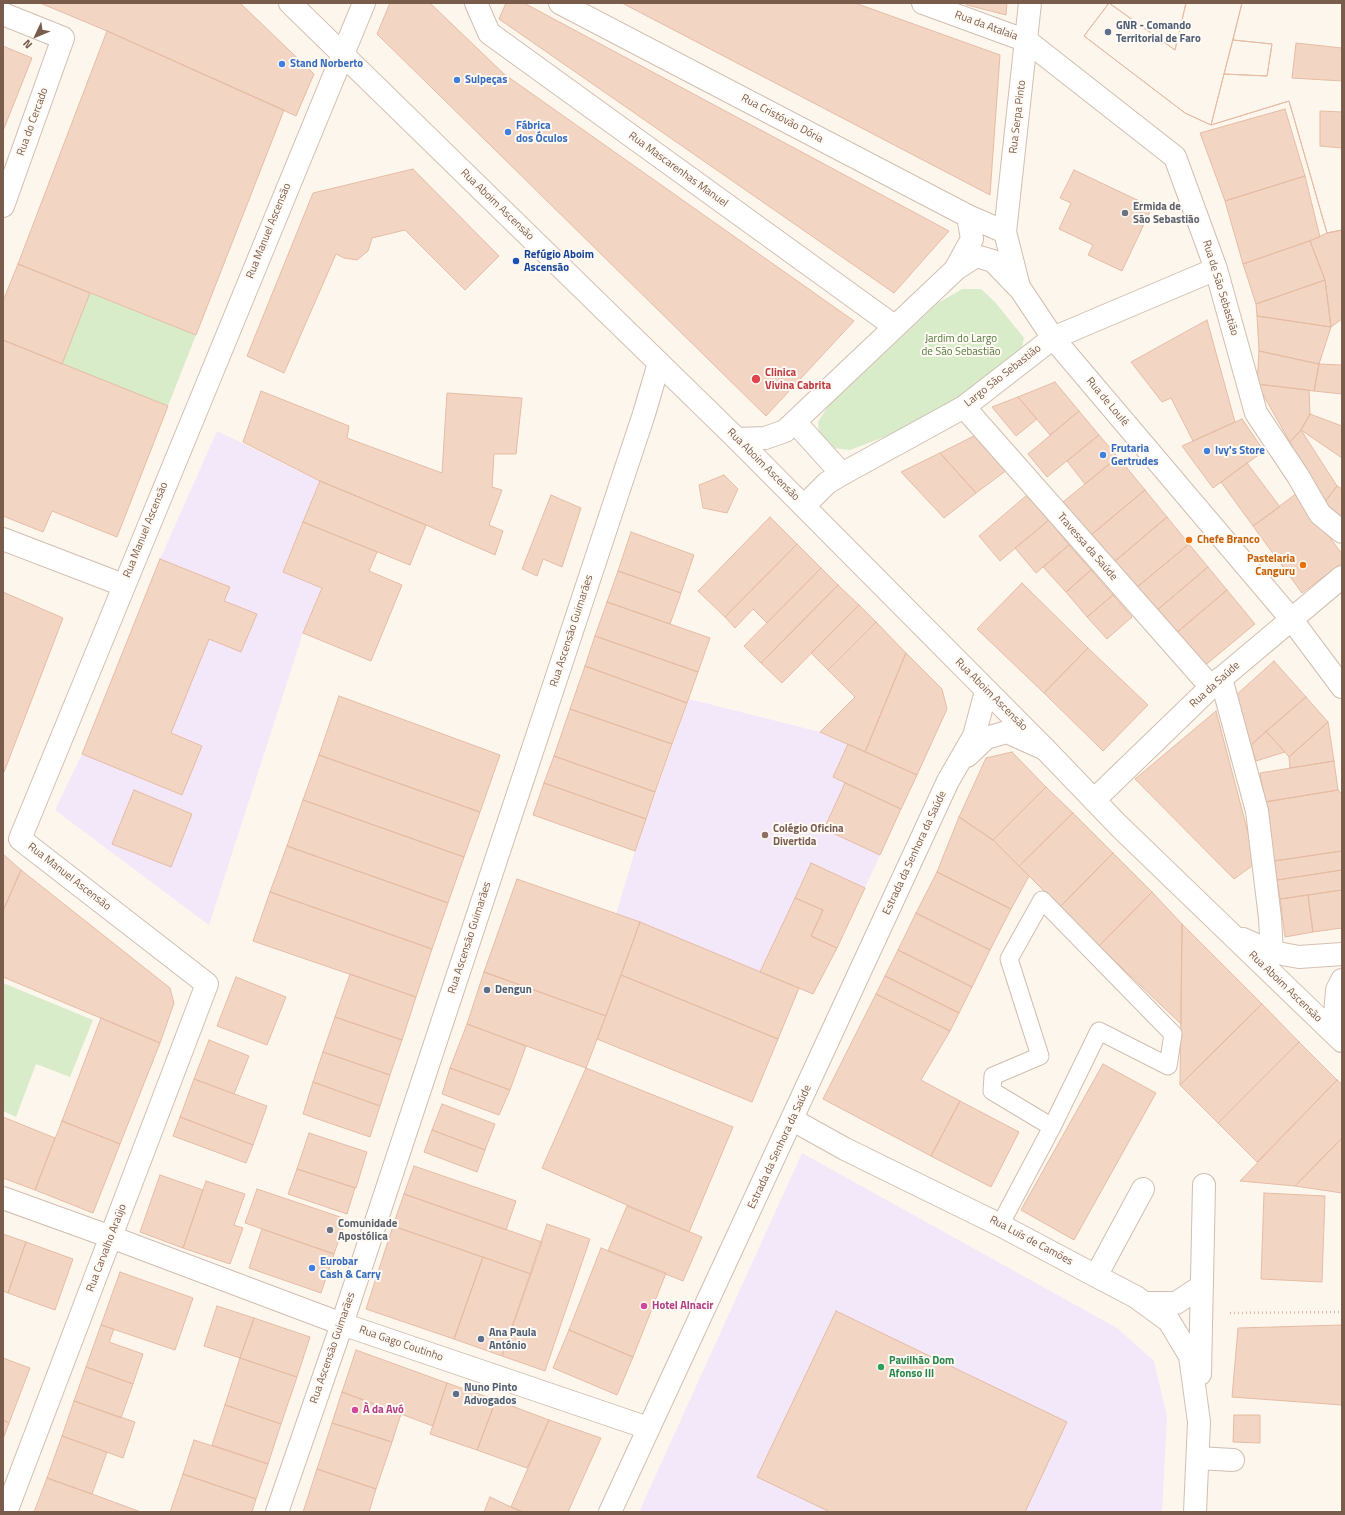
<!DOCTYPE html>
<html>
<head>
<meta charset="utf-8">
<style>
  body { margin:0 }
  #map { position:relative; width:1345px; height:1515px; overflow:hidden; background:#fdf6ec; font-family:"Titillium Web",sans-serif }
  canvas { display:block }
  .frame { position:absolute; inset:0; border:4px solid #7a5c4d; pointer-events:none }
  .north { position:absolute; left:16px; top:16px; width:40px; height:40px; -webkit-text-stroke:3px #fffaf3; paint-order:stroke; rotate:226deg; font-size:11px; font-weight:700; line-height:16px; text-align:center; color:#7a5c4d }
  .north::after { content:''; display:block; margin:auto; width:14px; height:18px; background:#7a5c4d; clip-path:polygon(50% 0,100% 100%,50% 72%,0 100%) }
</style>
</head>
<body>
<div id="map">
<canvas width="1345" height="1515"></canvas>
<div class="frame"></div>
<div class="north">N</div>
</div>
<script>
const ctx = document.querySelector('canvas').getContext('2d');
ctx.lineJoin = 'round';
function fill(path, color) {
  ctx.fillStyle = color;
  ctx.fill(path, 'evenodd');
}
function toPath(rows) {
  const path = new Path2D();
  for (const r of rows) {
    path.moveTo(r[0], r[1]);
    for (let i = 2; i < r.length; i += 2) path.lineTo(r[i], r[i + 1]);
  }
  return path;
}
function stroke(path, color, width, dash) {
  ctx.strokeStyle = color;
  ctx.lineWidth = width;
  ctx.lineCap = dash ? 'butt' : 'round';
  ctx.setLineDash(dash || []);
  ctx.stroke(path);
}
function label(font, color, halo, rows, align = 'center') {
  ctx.font = font + ' "Titillium Web",sans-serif';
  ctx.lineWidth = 4;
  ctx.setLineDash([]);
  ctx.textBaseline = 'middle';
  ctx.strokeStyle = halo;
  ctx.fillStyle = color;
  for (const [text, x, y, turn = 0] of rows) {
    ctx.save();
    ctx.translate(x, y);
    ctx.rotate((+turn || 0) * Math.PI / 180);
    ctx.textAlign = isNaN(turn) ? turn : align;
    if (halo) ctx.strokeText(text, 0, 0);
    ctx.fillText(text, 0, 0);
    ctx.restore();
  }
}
fill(toPath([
  [217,431,320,481,283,572,322,588,303,633,209,925,55,810,82,754,160,559],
  [689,699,820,732,917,775,837,948,813,994,616,914,635,851],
  [802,1153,1117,1328,1154,1361,1167,1416,1162,1512,639,1512]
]), '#f3e8fa');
fill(toPath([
  [962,289,981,289,995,302,1024,338,1020,355,964,407,850,450,833,448,819,437,818,422,828,406,938,303],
  [90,293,196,335,168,406,62,364],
  [3,983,93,1020,70,1077,36,1064,16,1117,3,1111]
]), '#d8ecc9');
const building = toPath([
  [40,3,240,3,314,74,296,116,107,31,40,3],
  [390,3,430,3,504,74,854,321,766,416,377,34,390,3],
  [506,3,524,3,949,231,894,293,499,19,506,3],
  [622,3,855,3,1000,55,990,195,622,3],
  [964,3,1007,3,1006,15,967,5,964,3],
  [1109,3,1175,50,1186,3,1342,3,1342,48,1296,43,1292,78,1342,81,1342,112,1320,111,1320,146,1342,148,1342,230,1327,233,1289,101,1211,125,1185,113,1084,36,1109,3],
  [1233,40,1272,44,1267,76,1224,74,1233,40],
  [1109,3,1175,50,1186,3,1242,3,1211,125,1185,113,1084,36,1109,3],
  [1242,3,1342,3,1342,230,1327,233,1289,101,1211,125,1224,74,1267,76,1272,44,1233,40,1242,3],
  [107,31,284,110,196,335,18,264,107,31],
  [3,46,32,58,3,131,3,46],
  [1285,109,1305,176,1225,201,1200,133,1285,109],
  [413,169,499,256,465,290,405,230,372,238,368,251,357,260,344,258,336,254,284,373,247,356,313,193,413,169],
  [1074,170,1152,207,1122,271,1088,255,1093,245,1059,229,1071,203,1060,198,1074,170],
  [1305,176,1320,237,1243,264,1225,201,1305,176],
  [1342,230,1342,319,1331,327,1325,280,1310,241,1327,233,1342,230],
  [1310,241,1325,280,1256,304,1243,264,1310,241],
  [18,264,90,293,62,364,3,340,3,301,18,264],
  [1325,280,1331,327,1257,316,1256,304,1325,280],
  [1257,316,1331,327,1319,364,1259,351,1257,316],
  [1207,320,1235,422,1193,441,1171,398,1162,402,1131,362,1207,320],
  [3,340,168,406,117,537,52,511,43,532,3,516,3,340],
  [1259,351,1319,364,1314,391,1257,384,1259,351],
  [1319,364,1342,365,1342,394,1314,391,1319,364],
  [1055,382,1079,411,1050,435,1018,397,1055,382],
  [1257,384,1309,390,1310,414,1301,430,1290,442,1257,384],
  [261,391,349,426,347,438,442,473,447,393,522,398,516,454,494,454,492,487,502,490,489,525,503,531,495,555,426,525,320,481,243,442,261,391],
  [1018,397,1037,419,1016,436,992,407,1018,397],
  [1079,411,1099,435,1047,477,1028,454,1079,411],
  [1310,414,1342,426,1342,458,1301,430,1310,414],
  [1242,419,1264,451,1213,488,1182,446,1242,419],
  [1301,430,1337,486,1324,503,1290,442,1301,430],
  [978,434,1007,470,976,493,940,453,978,434],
  [1099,435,1118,457,1085,484,1067,461,1099,435],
  [940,453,976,493,944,518,901,472,940,453],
  [1118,457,1145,490,1091,535,1063,502,1118,457],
  [1247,463,1280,507,1253,526,1221,482,1247,463],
  [724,475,738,489,727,513,703,508,699,485,724,475],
  [320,481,426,525,410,565,303,522,320,481],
  [1337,486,1342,489,1342,516,1324,503,1337,486],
  [1145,490,1167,517,1114,562,1091,535,1145,490],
  [1297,493,1342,554,1342,563,1302,593,1253,526,1297,493],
  [551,495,581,508,562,567,543,559,537,576,522,569,551,495],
  [1027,495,1049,520,1000,561,979,536,1027,495],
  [770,517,797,544,725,617,698,591,770,517],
  [1167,517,1189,544,1136,588,1114,562,1167,517],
  [1049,520,1069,545,1036,573,1015,548,1049,520],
  [303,522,377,552,369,571,402,585,371,661,303,633,322,588,283,572,303,522],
  [631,532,694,555,681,593,618,571,631,532],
  [797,544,821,568,767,623,753,609,735,628,725,617,797,544],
  [1189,544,1208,567,1156,611,1136,588,1189,544],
  [1069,545,1091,570,1066,592,1043,567,1069,545],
  [160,559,230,587,224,601,257,614,241,652,209,639,171,733,202,746,182,795,82,754,160,559],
  [1208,567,1227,590,1175,634,1156,611,1208,567],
  [821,568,838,585,761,663,744,646,821,568],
  [1091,570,1113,595,1087,617,1066,592,1091,570],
  [618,571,681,593,670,624,607,602,618,571],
  [1022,583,1088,648,1044,693,977,629,1022,583],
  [838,585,859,605,782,683,761,663,838,585],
  [1227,590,1255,624,1203,667,1175,634,1227,590],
  [3,592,63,618,4,772,3,771,3,592],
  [1113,595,1132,617,1107,639,1087,617,1113,595],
  [607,602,710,638,698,672,595,636,607,602],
  [859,605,876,622,828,670,811,653,859,605],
  [876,622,906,653,865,752,820,732,855,697,828,670,876,622],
  [595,636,698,672,687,703,585,666,595,636],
  [1088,648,1148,705,1103,751,1044,693,1088,648],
  [906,653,942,689,947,709,917,775,865,752,906,653],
  [1274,661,1306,697,1251,745,1235,696,1274,661],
  [585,666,687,703,672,744,570,709,585,666],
  [339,696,500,755,480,812,319,755,339,696],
  [1306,697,1328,722,1289,757,1266,731,1306,697],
  [570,709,672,744,655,792,554,756,570,709],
  [1216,711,1256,863,1234,879,1135,779,1216,711],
  [1328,722,1334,761,1290,768,1289,757,1328,722],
  [1266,731,1285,752,1256,761,1251,745,1266,731],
  [848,744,917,775,901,809,833,777,848,744],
  [1012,752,1046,787,993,840,959,817,986,758,1012,752],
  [319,755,480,812,464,857,303,800,319,755],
  [554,756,655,792,646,819,544,783,554,756],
  [1334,761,1338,790,1265,802,1260,773,1334,761],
  [544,783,646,819,635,851,533,815,544,783],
  [845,783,901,809,880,855,824,829,845,783],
  [1046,787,1073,813,1019,866,993,840,1046,787],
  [134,790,192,814,171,867,112,844,134,790],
  [1338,790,1342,794,1342,851,1274,861,1265,802,1338,790],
  [303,800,464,857,448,903,287,846,303,800],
  [1073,813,1113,853,1060,907,1019,866,1073,813],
  [959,817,993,840,1029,876,1011,909,937,872,959,817],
  [287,846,448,903,432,949,270,892,287,846],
  [1342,851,1342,870,1277,880,1274,861,1342,851],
  [1113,853,1152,892,1099,946,1060,907,1113,853],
  [3,854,21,870,3,911,3,854],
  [811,863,865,888,837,948,811,936,823,910,795,898,811,863],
  [21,870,170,988,174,1003,160,1043,3,977,3,911,21,870],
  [1342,870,1342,890,1280,899,1277,880,1342,870],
  [937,872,1011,909,990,950,916,913,937,872],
  [517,879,640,922,606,1016,484,972,517,879],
  [1342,890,1342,928,1313,932,1308,895,1342,890],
  [270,892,432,949,416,997,253,941,270,892],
  [1152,892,1182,924,1181,1024,1099,946,1152,892],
  [1308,895,1313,932,1285,937,1280,899,1308,895],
  [795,898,823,910,811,936,837,948,813,994,760,972,795,898],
  [916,913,990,950,972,987,898,950,916,913],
  [640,922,799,988,778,1039,621,975,640,922],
  [1182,924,1262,1004,1180,1085,1182,924],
  [898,950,972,987,959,1013,885,976,898,950],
  [484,972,606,1016,586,1068,467,1024,484,972],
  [350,974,416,997,402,1040,335,1017,350,974],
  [621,975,778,1039,752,1102,597,1039,621,975],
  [885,976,959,1013,950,1031,876,994,885,976],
  [236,977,286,997,267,1045,217,1026,236,977],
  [876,994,950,1031,921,1080,960,1101,931,1156,823,1099,876,994],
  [1262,1004,1299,1042,1218,1123,1180,1085,1262,1004],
  [335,1017,402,1040,390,1075,323,1052,335,1017],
  [101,1018,160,1043,120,1144,62,1121,101,1018],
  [467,1024,526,1046,510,1090,450,1068,467,1024],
  [209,1040,249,1056,234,1094,194,1079,209,1040],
  [1299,1042,1337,1080,1257,1162,1218,1123,1299,1042],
  [323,1052,390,1075,380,1106,313,1082,323,1052],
  [1103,1064,1156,1093,1074,1240,1021,1210,1103,1064],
  [450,1068,510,1090,499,1115,442,1094,450,1068],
  [586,1068,733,1127,689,1232,542,1168,586,1068],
  [194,1079,267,1106,253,1145,180,1117,194,1079],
  [1337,1080,1342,1084,1342,1138,1295,1186,1240,1181,1337,1080],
  [313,1082,380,1106,370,1137,303,1114,313,1082],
  [960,1101,1019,1132,991,1187,931,1156,960,1101],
  [442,1104,495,1124,485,1150,432,1130,442,1104],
  [3,1117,55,1138,35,1190,3,1178,3,1117],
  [180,1117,253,1145,246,1163,173,1136,180,1117],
  [62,1121,120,1144,93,1213,35,1190,62,1121],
  [432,1130,485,1150,477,1172,424,1152,432,1130],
  [309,1133,367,1152,356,1188,297,1169,309,1133],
  [1342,1138,1342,1193,1295,1186,1342,1138],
  [414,1166,516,1201,506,1230,404,1194,414,1166],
  [297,1169,355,1188,347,1214,288,1194,297,1169],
  [160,1175,203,1190,183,1248,140,1232,160,1175],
  [206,1181,245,1194,234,1225,243,1228,230,1264,183,1248,206,1181],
  [257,1189,346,1219,334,1254,245,1223,257,1189],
  [1264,1193,1325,1196,1322,1282,1261,1279,1264,1193],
  [404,1194,542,1242,531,1274,393,1226,404,1194],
  [627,1206,702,1237,683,1281,608,1251,627,1206],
  [547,1224,590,1239,545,1371,502,1356,547,1224],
  [393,1226,483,1257,454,1339,366,1309,393,1226],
  [262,1229,334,1254,321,1293,249,1268,262,1229],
  [3,1234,26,1242,8,1293,3,1291,3,1234],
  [26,1242,73,1259,55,1310,8,1293,26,1242],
  [601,1248,666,1273,633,1357,569,1330,601,1248],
  [483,1257,531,1274,502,1356,454,1339,483,1257],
  [120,1272,193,1298,175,1350,101,1325,120,1272],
  [217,1306,254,1318,240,1358,204,1346,217,1306],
  [836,1311,1067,1422,1025,1512,830,1512,757,1477,836,1311],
  [254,1318,310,1337,297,1377,240,1358,254,1318],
  [101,1325,114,1329,109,1342,143,1354,133,1384,86,1367,101,1325],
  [1342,1325,1342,1405,1232,1397,1238,1328,1342,1325],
  [569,1330,633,1357,617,1395,553,1368,569,1330],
  [356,1350,447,1383,433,1426,342,1392,356,1350],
  [3,1358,30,1368,9,1423,3,1420,3,1358],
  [240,1358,297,1377,281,1424,225,1405,240,1358],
  [86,1367,133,1384,121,1418,74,1401,86,1367],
  [447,1383,496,1400,477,1450,430,1434,447,1383],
  [342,1392,401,1414,392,1442,332,1423,342,1392],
  [496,1400,549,1420,527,1468,477,1450,496,1400],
  [74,1401,135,1422,123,1458,62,1436,74,1401],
  [225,1405,281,1424,268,1464,212,1445,225,1405],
  [1234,1415,1260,1415,1260,1443,1233,1442,1234,1415],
  [3,1420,9,1423,3,1439,3,1420],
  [549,1420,601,1438,568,1512,523,1512,511,1507,549,1420],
  [332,1423,392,1442,376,1489,317,1469,332,1423],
  [62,1436,107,1452,92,1494,47,1478,62,1436],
  [194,1440,268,1464,256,1499,183,1474,194,1440],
  [317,1469,376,1489,369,1512,303,1512,317,1469],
  [183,1474,256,1499,252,1512,170,1512,183,1474],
  [47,1478,92,1494,141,1512,34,1512,47,1478],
  [490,1497,511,1507,523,1512,484,1512,490,1497]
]);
fill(building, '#f3d5c3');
stroke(building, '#e6bba3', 1);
const service = toPath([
  [1000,1225,1052,1127,1099,1031,1168,1066,1173,1034,1042,900,1009,959,1040,1056,993,1076,992,1091,1052,1127]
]);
const pedestrian = toPath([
  [1221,678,1257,811,1270,918,1272,952]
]);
const minor = toPath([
  [476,3,489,33,894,326],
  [560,3,968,216,1005,232],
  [923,3,1027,41,1175,157,1216,269,1256,413,1298,476,1320,514,1342,532],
  [1030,3,1005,232,1019,287,1053,338,1292,620,1342,687],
  [3,14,63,38,3,206],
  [956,268,972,239,968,216],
  [964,407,1211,687],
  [795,422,842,474],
  [737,439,765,438,785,431,956,269,976,256,993,261,1018,287],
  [804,506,827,483,842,474,964,407,1053,338,1216,269],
  [3,539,123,585],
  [1094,800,1211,687,1342,577],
  [793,1120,845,1149,1000,1225,1096,1276,1136,1297,1169,1321,1190,1356,1199,1422,1195,1512],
  [3,1198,111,1237,342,1324,648,1428],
  [1096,1276,1143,1189],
  [1144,1303,1176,1303,1202,1286],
  [1200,1374,1204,1185],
  [1198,1458,1233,1460],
  [6,1512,207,984,20,839,364,3],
  [277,1512,342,1324,644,414,659,363]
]);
const tertiary = toPath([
  [967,756,986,738,1007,732,1045,749],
  [610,1512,948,781,974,736,986,691]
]);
const secondary = toPath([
  [290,3,737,439,1046,750,1118,825,1342,1041],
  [1243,939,1272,952,1299,957,1342,954],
  [1342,980,1337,990,1335,1016,1342,1040]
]);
stroke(service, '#d1beb0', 19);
stroke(pedestrian, '#d1beb0', 24);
stroke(minor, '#d1beb0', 24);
stroke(tertiary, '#d1beb0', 24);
stroke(secondary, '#d6c0b0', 24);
stroke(toPath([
  [1230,1313,1342,1312]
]), '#d9b8a5', 2.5, [1, 3]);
stroke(service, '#fff', 17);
stroke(pedestrian, '#fff', 22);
stroke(minor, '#fff', 22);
stroke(tertiary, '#fff', 22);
stroke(secondary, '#fff', 22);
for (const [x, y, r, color] of [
  [1108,32,4,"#5c6f8a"],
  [282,64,4,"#3f7fe0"],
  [457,80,4,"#3f7fe0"],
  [508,132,4,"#3f7fe0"],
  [1125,213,4,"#6b7280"],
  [516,261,4,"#1a4fb4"],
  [756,379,5,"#e0444e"],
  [1207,451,4,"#3f7fe0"],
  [1103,455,4,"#3f7fe0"],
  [1189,540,4,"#e8710a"],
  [1303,565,4,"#e8710a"],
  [765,835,4,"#8d6e63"],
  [487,990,4,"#5c6f8a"],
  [330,1230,4,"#6b7280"],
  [312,1268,4,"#3f7fe0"],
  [644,1306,4,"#d1479c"],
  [481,1339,4,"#5c6f8a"],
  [881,1367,4,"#2e9e5b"],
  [456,1394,4,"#5c6f8a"],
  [355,1410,4,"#d1479c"]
]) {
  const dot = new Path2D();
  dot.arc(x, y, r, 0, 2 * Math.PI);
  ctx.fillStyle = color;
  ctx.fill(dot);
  stroke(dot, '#fffaf3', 1.5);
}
label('11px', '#7a5c4d', '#fffaf3', [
  ["Rua da Atalaia",986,26,20],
  ["Rua Serpa Pinto",1018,117,-83],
  ["Rua Cristóvão Dória",782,119,28],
  ["Rua do Cercado",33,122,-70],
  ["Rua Mascarenhas Manuel",678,170,36],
  ["Rua Aboim Ascensão",497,205,44],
  ["Rua Manuel Ascensão",269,231,-68],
  ["Rua de São Sebastião",1220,288,73],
  ["Largo São Sebastião",1003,376,-38],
  ["Rua de Loulé",1107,402,50],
  ["Rua Aboim Ascensão",763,465,45],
  ["Rua Manuel Ascensão",146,530,-68],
  ["Travessa da Saúde",1087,547,49],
  ["Rua Ascensão Guimarães",572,631,-72],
  ["Rua da Saúde",1215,685,-42],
  ["Rua Aboim Ascensão",991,695,45],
  ["Estrada da Senhora da Saúde",915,853,-65],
  ["Rua Manuel Ascensão",69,877,38],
  ["Rua Ascensão Guimarães",470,938,-72],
  ["Rua Aboim Ascensão",1285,987,44],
  ["Estrada da Senhora da Saúde",780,1147,-65],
  ["Rua Luís de Camões",1031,1241,28],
  ["Rua Carvalho Araújo",107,1248,-69],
  ["Rua Gago Coutinho",401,1344,19],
  ["Rua Ascensão Guimarães",333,1348,-71]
]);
label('bold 11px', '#4e5e75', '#fffaf3', [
  ["GNR - Comando",1116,26],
  ["Territorial de Faro",1116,39],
  ["Dengun",495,990],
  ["Ana Paula",489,1333],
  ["António",489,1346],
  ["Nuno Pinto",464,1388],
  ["Advogados",464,1401]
], 'left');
label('bold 11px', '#366cbe', '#fffaf3', [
  ["Stand Norberto",290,64],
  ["Sulpeças",465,80],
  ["Fábrica",516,126],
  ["dos Óculos",516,139],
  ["Frutaria",1111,449],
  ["Gertrudes",1111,462],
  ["Ivy's Store",1215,451],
  ["Eurobar",320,1262],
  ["Cash & Carry",320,1275]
], 'left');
label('bold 11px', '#5b616d', '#fffaf3', [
  ["Ermida de",1133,207],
  ["São Sebastião",1133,220],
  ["Comunidade",338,1224],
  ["Apostólica",338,1237]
], 'left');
label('bold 11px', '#164399', '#fffaf3', [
  ["Refúgio Aboim",524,255],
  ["Ascensão",524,268]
], 'left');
label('11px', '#537a41', '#fffaf3', [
  ["Jardim do Largo",961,339],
  ["de São Sebastião",961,352]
]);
label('bold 11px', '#be3a42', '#fffaf3', [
  ["Clinica",765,373],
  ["Vivina Cabrita",765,386]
], 'left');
label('bold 11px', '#c56008', '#fffaf3', [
  ["Chefe Branco",1197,540],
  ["Pastelaria",1295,559,"right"],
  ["Canguru",1295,572,"right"]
], 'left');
label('bold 11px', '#785e54', '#fffaf3', [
  ["Colégio Oficina",773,829],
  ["Divertida",773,842]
], 'left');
label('bold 11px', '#b23c85', '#fffaf3', [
  ["Hotel Alnacir",652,1306],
  ["À da Avó",363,1410]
], 'left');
label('bold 11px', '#27864d', '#fffaf3', [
  ["Pavilhão Dom",889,1361],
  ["Afonso III",889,1374]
], 'left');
</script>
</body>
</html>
